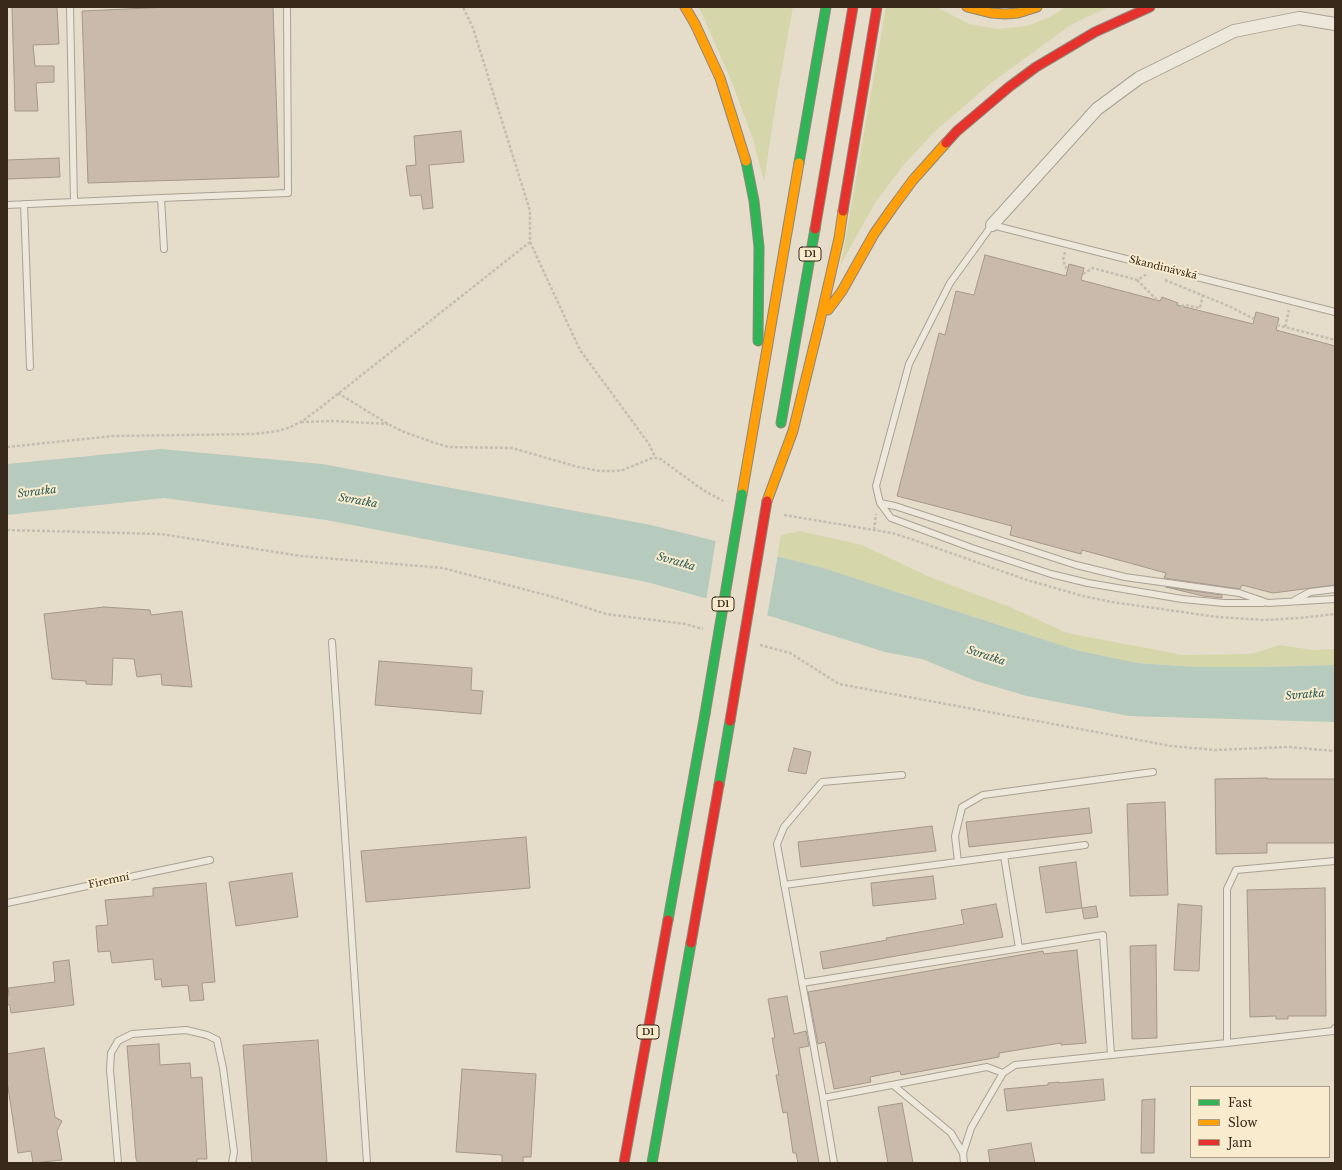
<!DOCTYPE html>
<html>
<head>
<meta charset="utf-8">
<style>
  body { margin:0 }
  #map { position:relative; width:1342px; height:1170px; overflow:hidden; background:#e5ddca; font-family:"Libre Baskerville",serif }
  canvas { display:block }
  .frame { position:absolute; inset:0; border:8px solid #39291b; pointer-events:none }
  .legend { position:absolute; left:1190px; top:1086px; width:140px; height:72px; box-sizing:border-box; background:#f8ebce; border:1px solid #ac9d86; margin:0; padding:5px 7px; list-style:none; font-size:12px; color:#39291b }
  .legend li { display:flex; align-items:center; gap:8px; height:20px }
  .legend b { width:20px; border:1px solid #ac9d86 }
</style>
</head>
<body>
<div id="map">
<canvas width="1342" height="1170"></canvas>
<div class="frame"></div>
<ul class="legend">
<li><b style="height:5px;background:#30b455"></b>Fast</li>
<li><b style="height:5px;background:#ff9f0a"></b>Slow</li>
<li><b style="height:5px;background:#e5322d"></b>Jam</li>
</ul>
</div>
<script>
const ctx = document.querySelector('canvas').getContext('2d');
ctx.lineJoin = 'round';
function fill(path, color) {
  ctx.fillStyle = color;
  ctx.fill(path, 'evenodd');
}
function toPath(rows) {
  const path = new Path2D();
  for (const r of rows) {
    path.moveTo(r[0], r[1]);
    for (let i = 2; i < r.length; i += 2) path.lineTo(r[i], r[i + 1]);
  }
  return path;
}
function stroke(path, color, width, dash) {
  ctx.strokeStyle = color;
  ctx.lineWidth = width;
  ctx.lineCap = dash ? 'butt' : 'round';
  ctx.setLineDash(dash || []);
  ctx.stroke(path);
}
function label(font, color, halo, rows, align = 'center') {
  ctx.font = font + ' "Libre Baskerville",serif';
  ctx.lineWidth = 4;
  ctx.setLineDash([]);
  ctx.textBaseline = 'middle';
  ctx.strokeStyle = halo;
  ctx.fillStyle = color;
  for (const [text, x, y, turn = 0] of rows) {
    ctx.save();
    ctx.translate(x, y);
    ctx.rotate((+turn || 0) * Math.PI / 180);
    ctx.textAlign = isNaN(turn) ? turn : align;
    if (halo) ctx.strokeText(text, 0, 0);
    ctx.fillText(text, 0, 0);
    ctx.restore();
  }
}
fill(toPath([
  [699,7,793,7,776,101,764,182,754,142,731,80],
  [886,7,937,7,969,24,997,29,1027,26,1050,17,1065,7,1109,7,1072,24,991,83,933,133,902,167,875,203,841,264],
  [800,531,862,545,932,578,1010,607,1067,633,1183,655,1251,654,1279,645,1313,650,1335,649,1335,665,1264,667,1196,667,1137,663,1076,650,820,567,777,556,781,535]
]), '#d6d6ab');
fill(toPath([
  [161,449,322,464,651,525,820,567,1076,650,1137,663,1196,667,1264,667,1335,665,1335,722,1129,716,1027,696,976,681,922,659,885,652,773,617,647,582,326,520,164,498,7,515,7,464]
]), '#b6cabd');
fill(toPath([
  [716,539,778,554,767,617,706,601]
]), '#e5ddca');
const building = toPath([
  [12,7,57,7,59,44,33,45,35,66,54,66,54,82,36,83,38,111,15,111,12,7],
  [170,7,273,7,279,177,88,183,82,11,170,7],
  [461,131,464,162,429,165,433,208,423,209,421,195,410,196,406,166,416,165,414,136,461,131],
  [59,158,60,177,7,179,7,160,59,158],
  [985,255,1066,276,1069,264,1084,268,1081,280,1160,301,1162,297,1178,303,1177,305,1253,324,1256,312,1279,318,1276,330,1335,346,1335,585,1273,593,1242,585,1240,589,1164,578,1166,573,1082,550,1081,554,1010,535,1012,526,897,496,939,333,945,335,956,291,974,295,985,255],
  [1166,587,1222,595,1222,598,1203,596,1166,587],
  [104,607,150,610,151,615,182,611,192,687,162,685,161,674,137,677,134,659,113,658,112,685,86,684,86,681,52,679,44,614,104,607],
  [379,661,472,668,471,690,483,691,481,714,375,705,379,661],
  [794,748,811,752,806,774,788,771,794,748],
  [1267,778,1267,779,1335,779,1335,843,1267,843,1267,853,1216,854,1215,779,1267,778],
  [1165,802,1168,895,1130,896,1127,804,1165,802],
  [1089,808,1092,833,969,847,966,822,1089,808],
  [932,826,936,851,801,867,798,842,932,826],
  [526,837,530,888,366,902,361,851,526,837],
  [1076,862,1082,908,1046,913,1039,867,1076,862],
  [292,873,298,917,236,926,229,882,292,873],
  [933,876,936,899,873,906,871,883,933,876],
  [206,883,215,982,202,983,204,1000,190,1001,188,985,162,987,161,979,155,980,153,959,112,963,110,951,98,952,96,926,108,925,105,900,153,896,153,888,206,883],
  [1325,888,1326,1016,1288,1016,1288,1019,1276,1019,1276,1016,1250,1017,1247,890,1325,888],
  [996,904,1003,937,823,969,820,952,887,940,886,938,964,924,961,910,996,904],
  [1178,904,1202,906,1199,971,1174,970,1178,904],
  [1096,906,1098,917,1084,919,1082,908,1096,906],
  [1156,945,1157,1038,1132,1039,1130,946,1156,945],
  [1077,950,1086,1043,1061,1045,1061,1043,999,1053,999,1057,901,1075,900,1071,870,1077,871,1082,834,1089,825,1042,818,1044,808,992,1043,951,1044,954,1077,950],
  [69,960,74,1005,11,1013,10,1006,7,1003,7,997,9,995,8,988,55,982,53,962,69,960],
  [787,996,794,1034,806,1031,809,1046,799,1048,819,1163,798,1163,796,1153,793,1153,787,1112,783,1113,776,1075,779,1075,772,1038,775,1038,768,999,787,996],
  [318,1040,327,1163,252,1163,243,1045,318,1040],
  [159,1044,160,1065,190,1063,191,1078,202,1077,207,1159,197,1159,197,1162,188,1163,138,1163,136,1159,127,1046,159,1044],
  [44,1048,55,1117,62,1121,57,1131,62,1160,33,1163,31,1151,18,1153,7,1081,7,1054,44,1048],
  [462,1069,536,1074,531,1157,523,1157,523,1163,502,1163,502,1155,456,1152,462,1069],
  [1103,1079,1105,1100,1007,1111,1004,1089,1048,1085,1048,1083,1059,1082,1059,1083,1103,1079],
  [1155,1099,1154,1153,1141,1153,1142,1100,1155,1099],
  [902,1103,913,1163,888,1163,878,1107,902,1103],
  [1031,1143,1035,1163,990,1163,988,1150,1031,1143]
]);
fill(building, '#c9baab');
stroke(building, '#a59889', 1);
const lane = toPath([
  [70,7,74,202],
  [161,198,288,193,287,7],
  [24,204,30,367],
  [7,205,161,198,164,249],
  [1335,312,992,225,950,283,909,364,876,486,880,503,895,506,1076,565,1125,577,1239,593,1268,603,1335,599],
  [880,503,891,518,972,548,1051,574,1088,583,1182,599,1224,603,1263,603],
  [1295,600,1310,592,1335,589],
  [332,642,367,1163],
  [902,775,822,782,784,827,777,844,823,1098,987,1067,1003,1073],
  [1004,856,1019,948],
  [958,862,955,836,962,807,983,795,1153,772],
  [784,885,1085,845],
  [7,903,210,860],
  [802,983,1103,935,1111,1055],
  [1227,1043,1227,889,1236,870,1335,861],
  [893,1085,951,1133,963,1153],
  [823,1098,834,1163],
  [118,1163,110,1070,111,1053,118,1041,132,1034,186,1030,207,1035,217,1040,223,1068,234,1152,232,1163],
  [964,1163,963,1153,971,1128,1003,1073,1015,1065,1227,1043,1333,1031,1335,1028]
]);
const street = toPath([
  [992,225,1097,109,1139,78,1234,31,1299,18,1335,24]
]);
const fast = toPath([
  [746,161,754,201,759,247,758,341],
  [799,163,826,7],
  [781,423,815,229],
  [719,785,730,721],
  [668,920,705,714],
  [652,1163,691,943]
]);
const slow = toPath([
  [685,7,695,24,720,78,746,161],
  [967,7,991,13,1005,14,1018,13,1037,7],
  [828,310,842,291,874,234,893,207,913,180,946,143],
  [742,494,799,163],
  [767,501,793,431,820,321,839,238,843,211]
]);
const jam = toPath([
  [946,143,957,131,1009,87,1036,67,1095,32,1150,7],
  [843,211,877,7],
  [815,229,853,7],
  [691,943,719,785],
  [624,1163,668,920]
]);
stroke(lane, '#aaa194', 8);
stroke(street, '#aaa194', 14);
stroke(fast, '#8f877a', 11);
stroke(slow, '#8f877a', 11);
stroke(jam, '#8f877a', 11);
stroke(toPath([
  [530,242,580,350,649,444,655,457],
  [1065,252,1063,260,1067,270],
  [1083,274,1093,268,1137,280,1147,274],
  [1137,280,1157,300],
  [1165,280,1231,307,1254,319],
  [1181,306,1185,305,1200,308,1203,295],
  [1277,325,1335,340],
  [1285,327,1289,310],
  [338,393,388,424,404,432,435,443,449,447,512,448,578,467,600,471,615,471,623,470,652,458,659,458,703,490,723,501],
  [301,422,333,421,388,424],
  [7,447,113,436,255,434,277,431,288,428,301,422,320,408,530,242,530,211,473,28,463,7],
  [784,515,892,533,911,539,1027,580,1083,596,1112,602,1217,617,1265,620,1300,618,1335,614],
  [7,530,161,534,301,556,443,568,557,598,606,614,685,624,703,629],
  [874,530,876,514],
  [760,645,790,653,839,684,1171,746,1215,750,1288,747,1335,751]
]), '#c5beb3', 2.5, [3, 2]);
stroke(lane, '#ede7dc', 6);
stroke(street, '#ede7dc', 12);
stroke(fast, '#30b455', 9);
stroke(slow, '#ff9f0a', 9);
stroke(jam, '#e5322d', 9);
const fastBridge = toPath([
  [705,714,742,494]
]);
const jamBridge = toPath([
  [730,721,767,501]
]);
stroke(fastBridge, '#8f877a', 11, []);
stroke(jamBridge, '#8f877a', 11, []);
stroke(fastBridge, '#30b455', 9);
stroke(jamBridge, '#e5322d', 9);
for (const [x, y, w] of [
  [810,254,22],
  [723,604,22],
  [648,1032,22]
]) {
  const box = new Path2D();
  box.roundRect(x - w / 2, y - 7, w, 14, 3);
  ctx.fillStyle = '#f8ebce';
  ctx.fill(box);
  stroke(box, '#39291b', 1);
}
label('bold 9px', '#39291b', null, [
  ["D1",810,254],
  ["D1",723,604],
  ["D1",648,1032]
]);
label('10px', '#39291b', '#f8ebce', [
  ["Skandinávská",1163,268,14],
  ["Firemní",109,881,-12]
]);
label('italic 11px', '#295a56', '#f8ebce', [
  ["Svratka",37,492,-7],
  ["Svratka",358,501,10],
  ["Svratka",676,562,16],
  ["Svratka",986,656,18],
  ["Svratka",1305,695,-5]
]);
</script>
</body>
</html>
